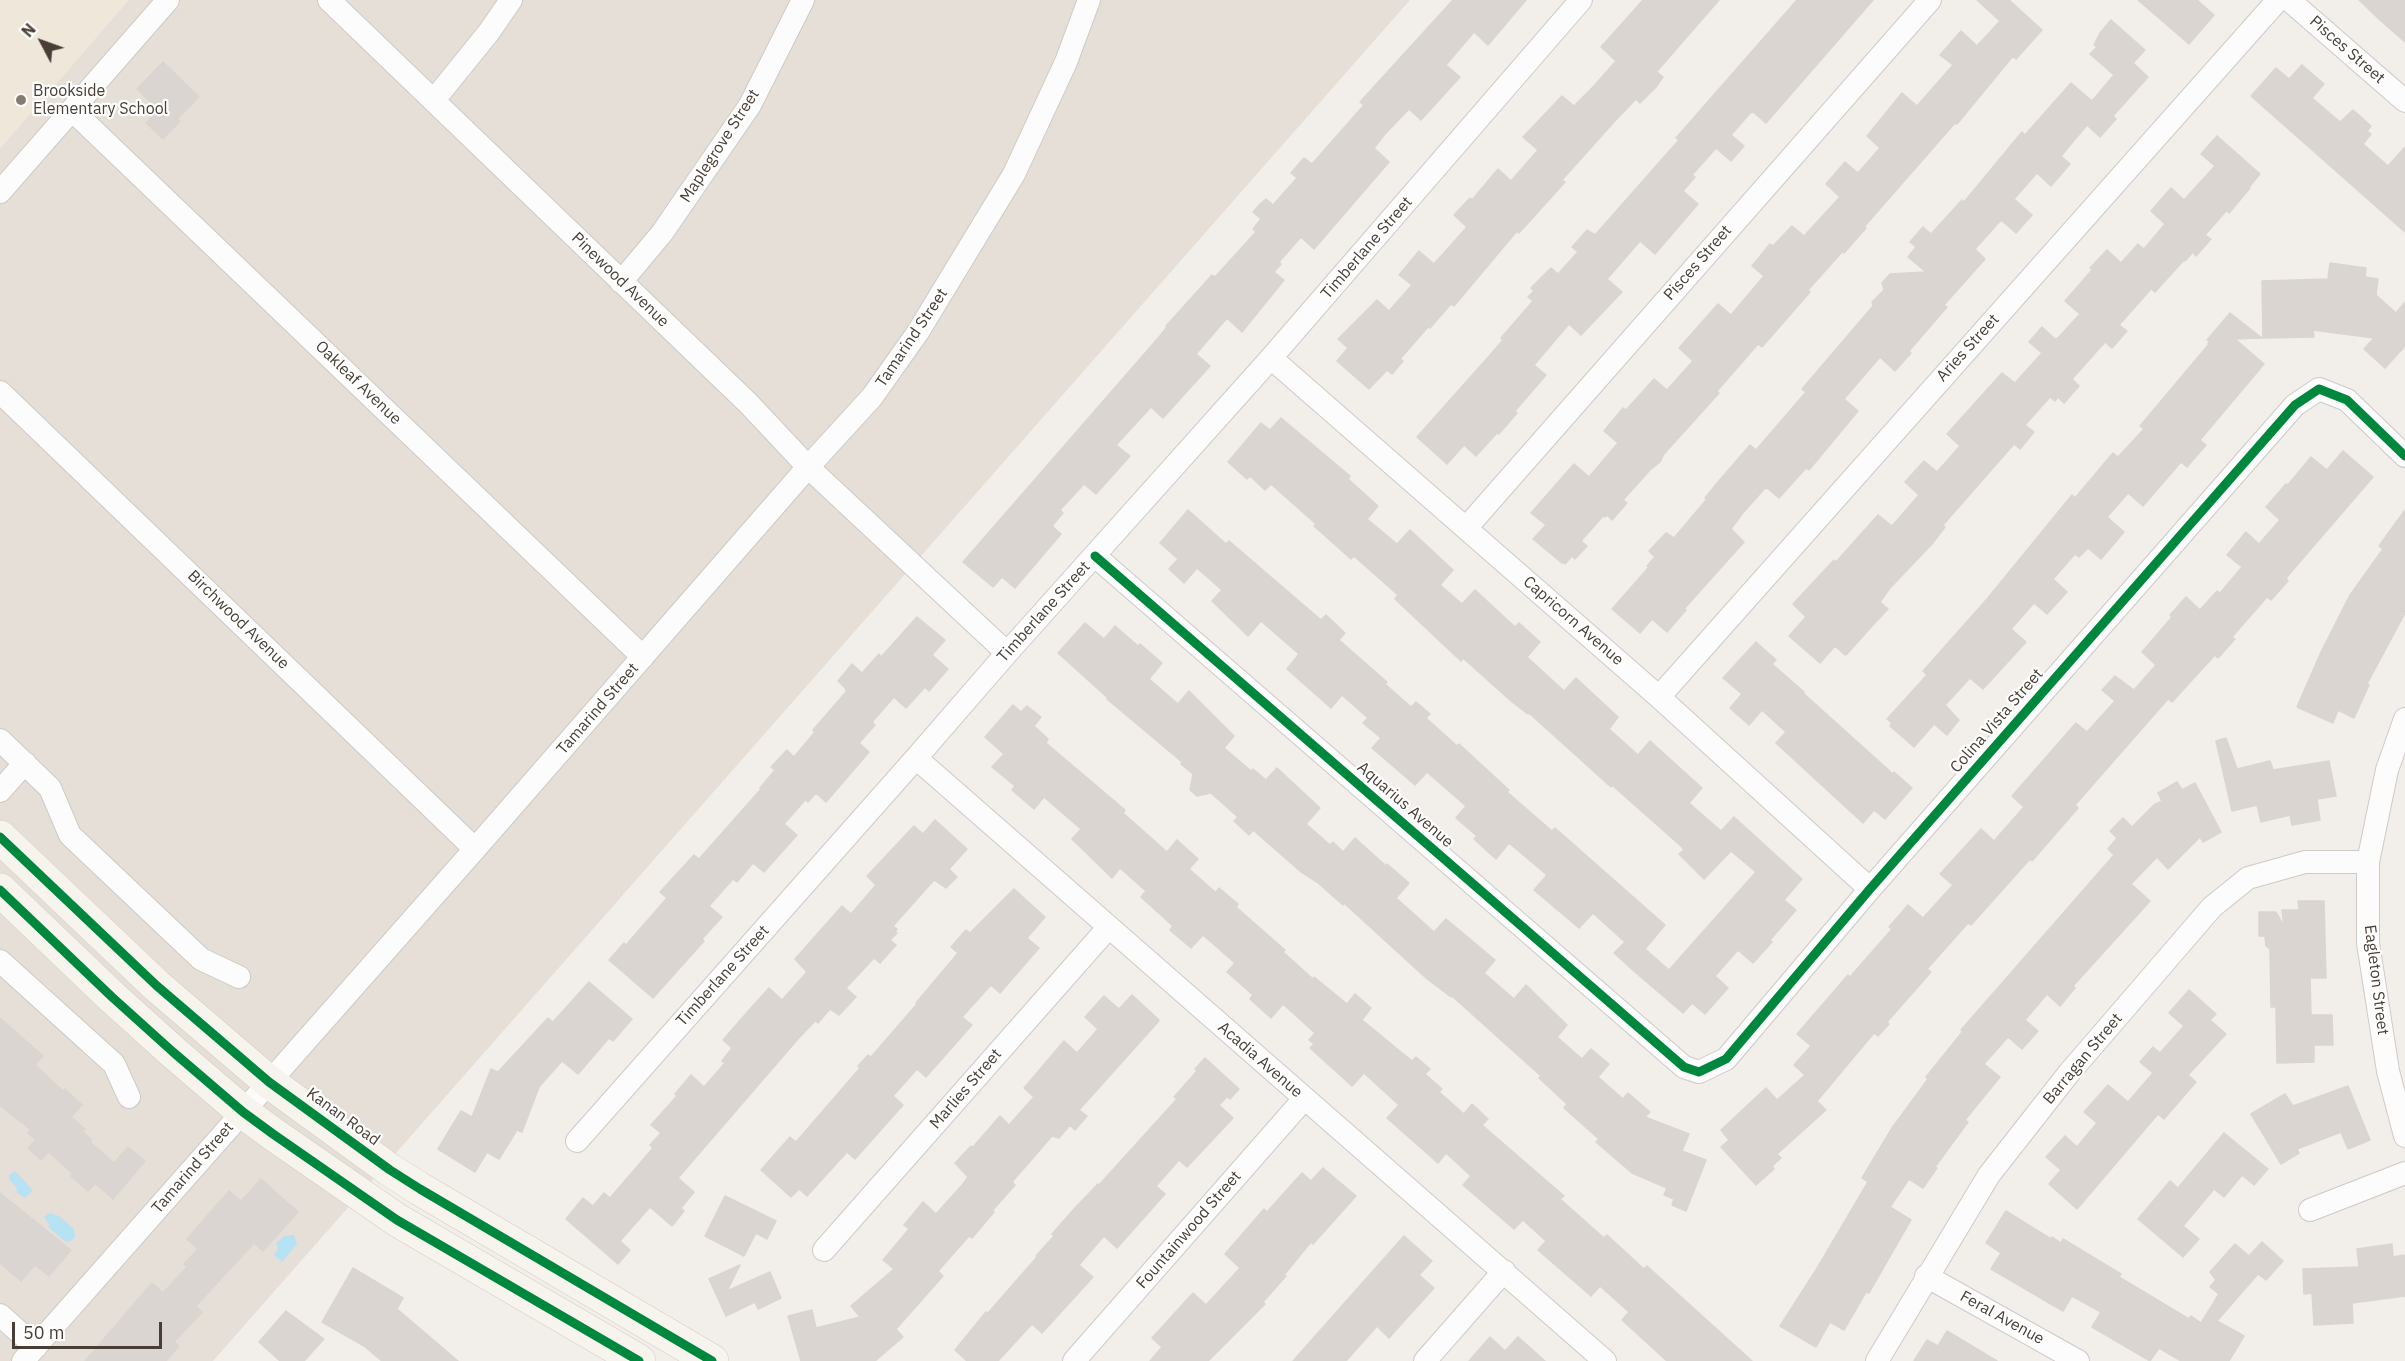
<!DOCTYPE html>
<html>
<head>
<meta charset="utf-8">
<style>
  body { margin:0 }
  #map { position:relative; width:2405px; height:1361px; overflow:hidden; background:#f2eeea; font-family:"IBM Plex Sans",sans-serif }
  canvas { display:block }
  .north { position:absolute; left:12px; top:12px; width:60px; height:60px; -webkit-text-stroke:4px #fff; paint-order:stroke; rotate:311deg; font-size:16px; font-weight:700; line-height:24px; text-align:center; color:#483e35 }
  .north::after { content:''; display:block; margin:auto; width:21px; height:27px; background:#483e35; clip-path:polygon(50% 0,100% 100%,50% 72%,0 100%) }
  .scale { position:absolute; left:12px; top:1322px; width:150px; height:27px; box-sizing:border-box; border:3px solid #483e35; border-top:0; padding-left:8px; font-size:18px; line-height:21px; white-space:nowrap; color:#483e35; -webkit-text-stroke:4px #fff; paint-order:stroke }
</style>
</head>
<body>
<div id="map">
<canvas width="2405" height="1361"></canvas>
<div class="north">N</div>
<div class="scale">50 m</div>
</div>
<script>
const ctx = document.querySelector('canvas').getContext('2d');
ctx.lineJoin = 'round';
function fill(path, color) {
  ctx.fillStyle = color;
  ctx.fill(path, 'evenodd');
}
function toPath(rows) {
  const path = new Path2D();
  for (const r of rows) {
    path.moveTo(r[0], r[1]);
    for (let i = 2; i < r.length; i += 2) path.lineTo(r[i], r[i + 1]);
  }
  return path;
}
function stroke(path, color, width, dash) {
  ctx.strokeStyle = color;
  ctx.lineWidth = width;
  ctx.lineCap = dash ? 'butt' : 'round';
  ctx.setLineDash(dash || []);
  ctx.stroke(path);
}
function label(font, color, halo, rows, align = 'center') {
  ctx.font = font + ' "IBM Plex Sans",sans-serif';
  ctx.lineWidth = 4.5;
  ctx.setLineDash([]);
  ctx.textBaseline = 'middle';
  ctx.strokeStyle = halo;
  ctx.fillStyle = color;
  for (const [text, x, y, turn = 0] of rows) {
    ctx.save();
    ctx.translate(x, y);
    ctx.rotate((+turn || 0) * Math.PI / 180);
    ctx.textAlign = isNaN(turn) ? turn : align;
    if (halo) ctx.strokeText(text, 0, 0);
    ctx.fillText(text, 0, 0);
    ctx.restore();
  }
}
fill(toPath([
  [0,0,1410,0,213,1361,0,1361]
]), '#e6dfd7');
fill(toPath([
  [0,0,129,0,0,149]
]), '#f0e7db');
fill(toPath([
  [15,1171,31,1188,32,1191,25,1198,17,1193,16,1187,9,1179,9,1175],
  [50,1213,59,1216,74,1229,75,1237,71,1241,66,1242,48,1227,50,1225,44,1217],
  [294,1235,297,1244,282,1262,274,1255,278,1248,276,1243,284,1236]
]), '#b6e2f3');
const building = toPath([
  [1453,0,1526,0,1488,45,1474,32,1446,65,1460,77,1421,120,1409,109,1385,134,1374,148,1389,162,1314,249,1301,237,1279,262,1281,264,1274,272,1284,280,1242,332,1227,318,1196,354,1210,366,1163,418,1151,407,1116,445,1130,456,1096,494,1084,484,1060,510,1063,513,1052,526,1061,534,1015,588,1002,577,993,587,963,562,1159,337,1167,327,1166,326,1212,275,1215,277,1256,232,1253,229,1261,219,1253,212,1260,204,1266,199,1273,205,1297,178,1291,173,1304,158,1312,164,1364,105,1360,102,1453,0],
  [1643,0,1719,0,1658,70,1657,72,1663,77,1656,87,1640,103,1636,99,1613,123,1562,180,1565,182,1519,233,1517,231,1454,306,1451,304,1430,328,1428,327,1400,359,1403,361,1392,374,1387,370,1369,389,1337,361,1348,348,1338,339,1377,300,1389,311,1412,285,1399,275,1419,251,1434,264,1467,227,1454,215,1470,198,1472,200,1498,169,1511,181,1538,150,1523,137,1562,96,1574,106,1593,87,1616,61,1601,47,1643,0],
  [1797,0,1873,0,1766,123,1752,111,1731,135,1744,146,1731,161,1716,148,1692,175,1695,177,1683,191,1698,204,1655,254,1640,241,1607,279,1622,292,1581,335,1569,324,1534,365,1546,375,1515,411,1517,413,1499,434,1497,433,1476,456,1464,445,1447,464,1417,437,1490,355,1503,340,1501,338,1533,301,1528,297,1534,291,1531,288,1551,268,1558,274,1578,252,1572,247,1587,230,1595,235,1679,140,1676,138,1797,0],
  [1977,0,2009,0,2042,30,2016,59,2013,56,1957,124,1955,123,1864,227,1866,228,1844,253,1842,252,1808,290,1810,292,1762,347,1758,344,1717,391,1719,393,1664,454,1660,462,1650,470,1623,500,1627,503,1612,520,1607,515,1605,517,1603,516,1581,541,1587,546,1575,559,1572,556,1565,564,1563,562,1562,563,1533,539,1546,525,1531,513,1574,464,1589,477,1618,443,1604,431,1623,408,1626,410,1654,379,1667,390,1693,361,1679,348,1718,304,1731,315,1764,276,1752,266,1770,244,1773,246,1792,226,1804,236,1840,197,1826,184,1845,162,1858,173,1880,148,1867,136,1902,93,1917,106,1953,65,1940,55,1961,31,1977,46,2000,21,1977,0],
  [2138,0,2197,0,2214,15,2189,44,2138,0],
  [2359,0,2405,0,2405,42,2380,20,2359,0],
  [2111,20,2145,50,2133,63,2148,77,2113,116,2116,119,2100,137,2087,125,2061,156,2070,164,2051,186,2037,173,2014,199,2032,215,2016,233,2001,220,1975,249,1985,259,1944,305,1947,307,1909,351,1911,353,1895,371,1880,357,1844,399,1858,411,1809,470,1806,468,1779,498,1766,487,1742,514,1731,529,1744,542,1684,609,1686,610,1667,632,1652,619,1640,633,1612,609,1649,567,1647,566,1655,557,1649,551,1666,533,1674,538,1707,499,1705,498,1718,482,1750,445,1756,450,1806,392,1802,389,1873,306,1872,302,1884,290,1882,283,1890,274,1926,272,1908,257,1916,247,1910,242,1923,227,1931,234,1962,200,1964,202,2022,132,2025,135,2071,83,2092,101,2114,75,2090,54,2097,47,2094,45,2100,33,2111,20],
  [163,62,199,97,177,119,180,121,163,139,146,123,159,110,137,89,163,62],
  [2302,65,2324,84,2312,98,2340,122,2353,110,2371,126,2367,131,2371,134,2363,144,2388,166,2405,147,2405,232,2251,96,2276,68,2289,79,2302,65],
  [2217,136,2260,174,2249,187,2250,188,2229,213,2227,210,2205,235,2211,239,2196,256,2193,252,2185,261,2184,260,2155,292,2151,289,2119,325,2127,331,2112,348,2105,342,2072,379,2079,386,2064,403,2058,397,2055,401,2050,397,2025,425,2034,432,2020,449,2014,444,1943,525,1945,527,1932,544,1890,588,1880,602,1888,609,1872,626,1847,654,1845,655,1835,646,1820,663,1789,636,1806,617,1793,604,1834,560,1836,562,1878,515,1892,526,1919,495,1905,482,1924,461,1937,472,1960,446,1947,434,2002,373,2015,383,2042,353,2029,342,2042,327,2055,339,2058,338,2080,314,2065,301,2092,270,2090,268,2107,250,2121,263,2138,244,2144,249,2165,224,2151,211,2171,188,2184,200,2215,166,2201,154,2217,136],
  [2330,263,2366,268,2365,277,2378,279,2376,295,2396,313,2405,302,2405,346,2385,368,2364,349,2374,338,2313,330,2314,337,2263,338,2262,281,2328,279,2330,263],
  [2230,313,2262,338,2235,339,2264,364,2200,440,2206,445,2187,467,2181,462,2143,506,2128,493,2107,517,2124,532,2101,559,2088,548,2079,557,2075,554,2053,579,2067,592,2047,614,2034,603,2011,629,2026,642,1983,689,1970,678,1945,705,1959,720,1947,735,1934,724,1914,747,1890,726,1892,723,1887,719,1927,675,1923,671,1987,599,2072,495,2075,498,2113,453,2118,457,2144,429,2140,426,2209,344,2208,343,2210,340,2207,340,2230,313],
  [1281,418,1350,476,1348,479,1378,506,1367,519,1397,544,1410,530,1453,570,1440,585,1462,604,1475,590,1515,627,1519,623,1540,642,1527,657,1552,680,1564,691,1576,678,1618,717,1609,729,1638,755,1650,741,1702,788,1689,803,1721,831,1734,817,1802,879,1784,900,1796,910,1770,940,1772,942,1753,963,1738,950,1715,976,1728,988,1705,1014,1692,1003,1683,1013,1635,972,1614,953,1625,942,1593,913,1579,928,1534,890,1547,875,1509,843,1496,859,1474,839,1477,836,1456,818,1466,806,1427,772,1415,785,1372,748,1381,738,1363,723,1368,718,1342,695,1331,708,1287,669,1299,654,1261,621,1248,636,1212,601,1222,590,1197,568,1184,583,1169,569,1178,559,1160,543,1188,510,1226,544,1229,541,1321,620,1326,615,1345,633,1339,640,1387,682,1385,684,1411,707,1416,702,1430,714,1426,718,1457,746,1459,744,1509,790,1507,792,1552,831,1555,828,1665,925,1645,949,1669,970,1756,872,1731,851,1704,879,1679,854,1684,850,1682,847,1612,785,1611,787,1529,713,1528,714,1511,701,1463,658,1461,661,1395,599,1398,595,1354,556,1351,559,1314,526,1316,524,1271,484,1265,490,1250,476,1247,479,1228,462,1261,423,1270,430,1281,418],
  [2343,451,2373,477,2286,578,2288,581,2271,600,2267,597,2232,637,2235,639,2218,658,2215,655,2172,702,2168,699,2075,805,2078,808,2032,861,2030,859,1971,925,1968,923,1927,969,1931,972,1887,1022,1889,1024,1878,1036,1874,1033,1817,1101,1826,1110,1777,1154,1781,1158,1772,1166,1774,1169,1756,1185,1721,1147,1729,1140,1721,1130,1766,1088,1777,1100,1805,1075,1794,1065,1811,1046,1797,1034,1848,975,1850,977,1892,929,1889,927,1908,905,1923,918,1953,885,1940,874,1981,829,1994,841,2024,807,2012,796,2076,723,2087,732,2115,701,2102,690,2115,676,2134,690,2156,665,2142,652,2172,617,2170,615,2186,597,2200,610,2217,591,2220,593,2242,567,2227,555,2246,532,2259,544,2280,520,2266,507,2286,484,2288,485,2311,457,2327,470,2343,451],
  [2405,510,2405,613,2367,684,2369,685,2354,718,2338,710,2333,723,2297,707,2321,652,2350,595,2383,549,2379,546,2405,510],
  [917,617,945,640,932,655,948,669,929,691,925,687,906,708,894,697,872,722,875,725,859,743,869,752,826,802,816,793,808,802,806,799,784,824,797,835,764,872,753,863,737,882,733,879,709,906,722,917,702,939,704,941,653,998,609,960,624,943,626,945,667,898,660,892,694,855,699,859,761,789,760,788,775,770,771,767,787,750,794,757,815,732,813,730,846,692,846,689,838,681,852,664,862,673,879,654,881,657,917,617],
  [1085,623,1104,639,1115,626,1138,646,1140,644,1162,663,1149,679,1178,704,1189,691,1234,736,1224,748,1251,771,1253,769,1266,780,1277,768,1320,808,1306,824,1330,845,1333,842,1343,852,1355,838,1386,866,1387,864,1409,883,1396,898,1434,932,1446,919,1495,960,1484,973,1514,999,1526,985,1567,1025,1557,1037,1582,1059,1591,1049,1609,1064,1598,1077,1623,1099,1628,1093,1650,1112,1645,1117,1689,1134,1682,1151,1706,1160,1686,1211,1672,1205,1674,1199,1664,1195,1667,1188,1632,1173,1596,1142,1599,1139,1564,1108,1567,1104,1539,1078,1541,1076,1452,996,1451,997,1426,978,1344,903,1343,905,1317,882,1300,871,1253,830,1249,835,1234,821,1238,817,1211,793,1197,796,1190,790,1193,774,1181,764,1182,762,1107,699,1108,698,1058,653,1085,623],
  [1756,642,1776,660,1772,664,1804,692,1803,693,1893,774,1894,772,1912,788,1885,819,1874,810,1863,823,1776,743,1786,732,1762,710,1749,725,1730,708,1742,694,1723,678,1756,642],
  [1013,705,1021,712,1027,706,1041,717,1034,726,1048,739,1046,743,1125,810,1123,813,1167,852,1177,840,1198,859,1189,869,1214,891,1216,892,1219,888,1238,904,1236,907,1285,950,1283,952,1313,979,1314,977,1347,1004,1355,994,1371,1008,1362,1020,1412,1061,1416,1057,1430,1069,1425,1074,1442,1089,1439,1092,1464,1114,1472,1104,1488,1119,1482,1125,1564,1196,1560,1199,1604,1238,1607,1235,1644,1269,1647,1266,1752,1361,1667,1361,1622,1320,1629,1312,1600,1286,1591,1296,1538,1250,1546,1241,1523,1220,1514,1229,1463,1185,1471,1176,1446,1153,1438,1163,1387,1118,1399,1105,1364,1073,1352,1086,1310,1048,1314,1044,1309,1040,1315,1033,1283,1004,1271,1018,1250,999,1253,995,1227,972,1235,963,1203,935,1191,948,1170,930,1173,926,1141,897,1146,891,1120,868,1112,878,1072,839,1081,829,1044,797,1034,809,1012,790,1015,786,992,767,1004,754,985,737,1013,705],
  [2226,738,2237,769,2270,761,2273,770,2329,761,2336,796,2317,799,2320,820,2292,825,2290,815,2261,822,2257,805,2232,811,2216,741,2226,738],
  [2177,782,2182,790,2195,783,2221,832,2203,842,2200,837,2168,869,2157,857,2131,884,2150,901,2073,986,2075,988,2060,1006,2047,994,2025,1020,2038,1031,2022,1049,2008,1037,1984,1064,2000,1077,1965,1120,1968,1122,1935,1167,1937,1168,1923,1188,1909,1179,1890,1207,1911,1220,1869,1293,1866,1292,1844,1330,1830,1322,1816,1347,1780,1326,1816,1270,1868,1182,1862,1178,1892,1128,1928,1079,1926,1077,1963,1031,1961,1030,2114,855,2108,849,2117,838,2110,831,2123,818,2132,827,2154,805,2162,801,2158,793,2177,782],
  [935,820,967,849,949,869,957,877,946,888,934,880,893,926,897,929,895,932,897,933,890,940,896,945,880,963,874,958,846,988,856,997,839,1015,830,1009,818,1023,815,1021,797,1040,678,1178,694,1192,681,1208,684,1211,672,1226,650,1207,620,1241,630,1250,618,1264,566,1219,583,1198,593,1206,604,1193,610,1198,653,1148,650,1145,661,1133,651,1125,677,1096,675,1094,691,1075,704,1087,725,1063,722,1061,732,1048,723,1040,743,1017,769,988,782,1000,807,972,795,959,842,906,851,914,876,885,867,876,914,826,923,834,935,820],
  [1014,889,1045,917,1027,938,1039,948,1000,993,991,985,962,1017,972,1025,926,1077,917,1069,893,1096,903,1105,855,1159,847,1152,807,1196,799,1189,791,1197,761,1170,790,1137,796,1142,860,1068,858,1066,868,1055,871,1057,917,1004,916,1003,958,953,951,947,966,930,970,933,1014,889],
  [2298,901,2324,901,2326,978,2310,978,2311,1015,2332,1015,2333,1045,2314,1045,2314,1062,2277,1063,2276,1007,2271,1007,2270,949,2266,946,2265,936,2259,936,2259,912,2276,912,2284,926,2282,910,2299,910,2298,901],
  [589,982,632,1019,613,1041,609,1038,578,1074,562,1061,539,1087,522,1132,517,1130,499,1159,487,1152,475,1172,438,1149,461,1111,472,1117,491,1069,498,1072,548,1018,553,1022,589,982],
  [2189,990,2216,1014,2210,1020,2226,1034,2188,1075,2196,1082,2164,1119,2158,1114,2077,1209,2049,1184,2061,1170,2046,1157,2065,1136,2077,1147,2097,1123,2084,1112,2108,1085,2128,1102,2153,1073,2140,1062,2153,1047,2160,1053,2184,1026,2169,1013,2189,990],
  [1132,995,1159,1020,1158,1022,1079,1110,1087,1116,1075,1130,1070,1125,1059,1138,1052,1136,1012,1182,1015,1185,992,1211,994,1212,972,1238,969,1236,938,1271,943,1276,896,1329,903,1337,875,1361,801,1361,788,1316,812,1310,816,1328,860,1317,851,1306,894,1269,883,1260,909,1229,904,1225,923,1202,936,1214,963,1184,968,1177,955,1163,971,1146,973,1147,1000,1116,1009,1125,1034,1097,1024,1088,1064,1041,1077,1053,1098,1029,1085,1017,1104,996,1119,1009,1132,995],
  [0,1018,43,1056,35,1065,63,1091,65,1089,82,1105,71,1117,85,1129,82,1131,92,1140,90,1142,114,1163,128,1147,145,1161,113,1199,95,1183,88,1191,71,1176,73,1174,49,1152,41,1160,28,1148,36,1140,28,1133,31,1130,0,1105,0,1018],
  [1205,1058,1239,1089,1230,1099,1227,1097,1219,1105,1233,1118,1187,1167,1179,1160,1156,1186,1165,1194,1117,1248,1104,1236,1079,1265,1093,1277,1042,1333,1032,1324,998,1361,967,1361,955,1350,986,1312,988,1313,1037,1257,1036,1256,1054,1236,1052,1234,1074,1209,1098,1184,1099,1185,1177,1099,1174,1097,1197,1071,1195,1069,1205,1058],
  [2348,1086,2370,1140,2348,1149,2341,1132,2297,1149,2299,1153,2281,1164,2251,1114,2285,1094,2293,1106,2348,1086],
  [2224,1133,2268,1169,2254,1185,2242,1175,2224,1197,2214,1189,2183,1226,2199,1239,2183,1257,2138,1219,2170,1181,2178,1188,2224,1133],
  [1323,1168,1356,1196,1313,1244,1311,1242,1284,1275,1286,1276,1263,1302,1265,1304,1208,1361,1150,1361,1162,1347,1152,1338,1193,1293,1206,1305,1240,1268,1225,1254,1264,1209,1267,1212,1302,1173,1311,1181,1323,1168],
  [261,1179,298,1212,263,1251,254,1243,196,1306,202,1312,174,1342,179,1346,166,1361,85,1361,152,1283,163,1293,187,1267,184,1264,198,1249,187,1239,229,1191,241,1201,261,1179],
  [0,1193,71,1250,49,1276,35,1265,21,1281,0,1263,0,1193],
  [725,1196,776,1221,767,1239,756,1233,744,1256,705,1236,725,1196],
  [2006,1211,2051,1239,2052,1237,2061,1243,2063,1239,2121,1274,2119,1277,2189,1319,2191,1316,2201,1323,2219,1294,2210,1287,2216,1280,2210,1272,2235,1244,2249,1256,2262,1242,2283,1261,2266,1280,2258,1274,2217,1321,2244,1336,2229,1361,2181,1361,2159,1348,2150,1361,2092,1327,2101,1312,2072,1296,2063,1311,1991,1269,2001,1253,1986,1243,2006,1211],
  [1404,1236,1432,1261,1419,1275,1434,1288,1405,1320,1389,1338,1377,1326,1346,1361,1293,1361,1404,1236],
  [2392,1244,2393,1257,2405,1255,2405,1296,2352,1303,2353,1323,2314,1325,2312,1293,2304,1294,2303,1269,2359,1267,2357,1249,2392,1244],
  [740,1265,727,1291,770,1272,781,1298,758,1309,755,1302,726,1316,709,1279,740,1265],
  [353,1268,403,1298,397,1309,458,1361,382,1361,364,1346,322,1322,353,1268],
  [286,1311,324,1339,304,1361,280,1361,259,1342,286,1311],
  [1947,1331,1997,1361,1914,1361,1927,1340,1938,1346,1947,1331],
  [1490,1337,1505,1351,1518,1337,1545,1361,1469,1361,1490,1337]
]);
fill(building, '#dad5d0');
stroke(building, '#dad5cf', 1.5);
const street = toPath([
  [329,0,749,404,808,467,1007,653],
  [2289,0,2405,101],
  [434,100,489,32,511,0],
  [72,110,643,657],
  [0,192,168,0],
  [621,282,662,233,750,105,803,0],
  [1271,358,1659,697,1870,889],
  [0,392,475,849],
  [1467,527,1930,0],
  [1095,556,1684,1067,1699,1072,1726,1059,1870,889,2295,405,2319,389,2347,400,2405,456],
  [1659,697,2278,0],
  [2405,719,2387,770,2368,862,2368,943,2388,1071,2405,1136],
  [0,740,50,788,70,835,201,959,239,977],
  [916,758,1605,1361],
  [0,791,25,763],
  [0,961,114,1064,129,1097],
  [577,1141,916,758,1007,653,1271,358,1581,0],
  [2310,1210,2405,1173],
  [824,1250,1108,928],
  [1926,1276,2078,1361],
  [0,1315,36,1347],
  [23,1361,475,849,808,467,872,397,918,332,1014,174,1066,62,1089,0],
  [1074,1361,1304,1099],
  [1425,1361,1504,1271],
  [1877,1361,1989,1175,2069,1073,2212,907,2248,878,2305,862,2368,862]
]);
const secondary = toPath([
  [0,837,157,986,269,1082,390,1170,420,1189,712,1361],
  [0,890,112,997,173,1052,243,1112,273,1134,397,1220,639,1361]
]);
stroke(street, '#cecac6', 24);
stroke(secondary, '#d4cdc3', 34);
stroke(street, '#fdfcfc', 22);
stroke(secondary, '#f7f4ee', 33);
stroke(toPath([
  [1095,556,1684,1067,1699,1072,1726,1059,1870,889,2295,405,2319,389,2347,400,2405,456],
  [0,837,157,986,269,1082,390,1170,420,1189,712,1361],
  [0,890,112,997,173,1052,243,1112,273,1134,397,1220,639,1361]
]), '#00873e', 9);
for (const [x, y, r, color] of [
  [21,100,6,"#847c74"]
]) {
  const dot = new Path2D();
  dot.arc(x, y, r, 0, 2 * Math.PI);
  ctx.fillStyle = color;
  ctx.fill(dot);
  stroke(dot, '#fff', 2);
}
label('16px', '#483e35', '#fff', [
  ["Pisces Street",2347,50,41],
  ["Maplegrove Street",720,146,-57],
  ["Timberlane Street",1367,248,-49],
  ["Pisces Street",1698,263,-49],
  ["Pinewood Avenue",620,280,44],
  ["Tamarind Street",912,338,-56],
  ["Aries Street",1968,348,-48],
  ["Oakleaf Avenue",358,383,44],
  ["Timberlane Street",1044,612,-48],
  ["Birchwood Avenue",238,620,44],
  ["Capricorn Avenue",1573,621,41],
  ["Tamarind Street",598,709,-49],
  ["Colina Vista Street",1997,721,-49],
  ["Aquarius Avenue",1405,805,41],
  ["Timberlane Street",723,976,-48],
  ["Eagleton Street",2376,980,83],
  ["Barragan Street",2083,1059,-50],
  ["Acadia Avenue",1260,1060,41],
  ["Marlies Street",966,1089,-49],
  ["Kanan Road",343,1117,36],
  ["Tamarind Street",193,1168,-49],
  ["Fountainwood Street",1189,1230,-49],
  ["Feral Avenue",2002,1318,29]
]);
label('16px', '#483e35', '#fff', [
  ["Brookside",33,91],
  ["Elementary School",33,109]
], 'left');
</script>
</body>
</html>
